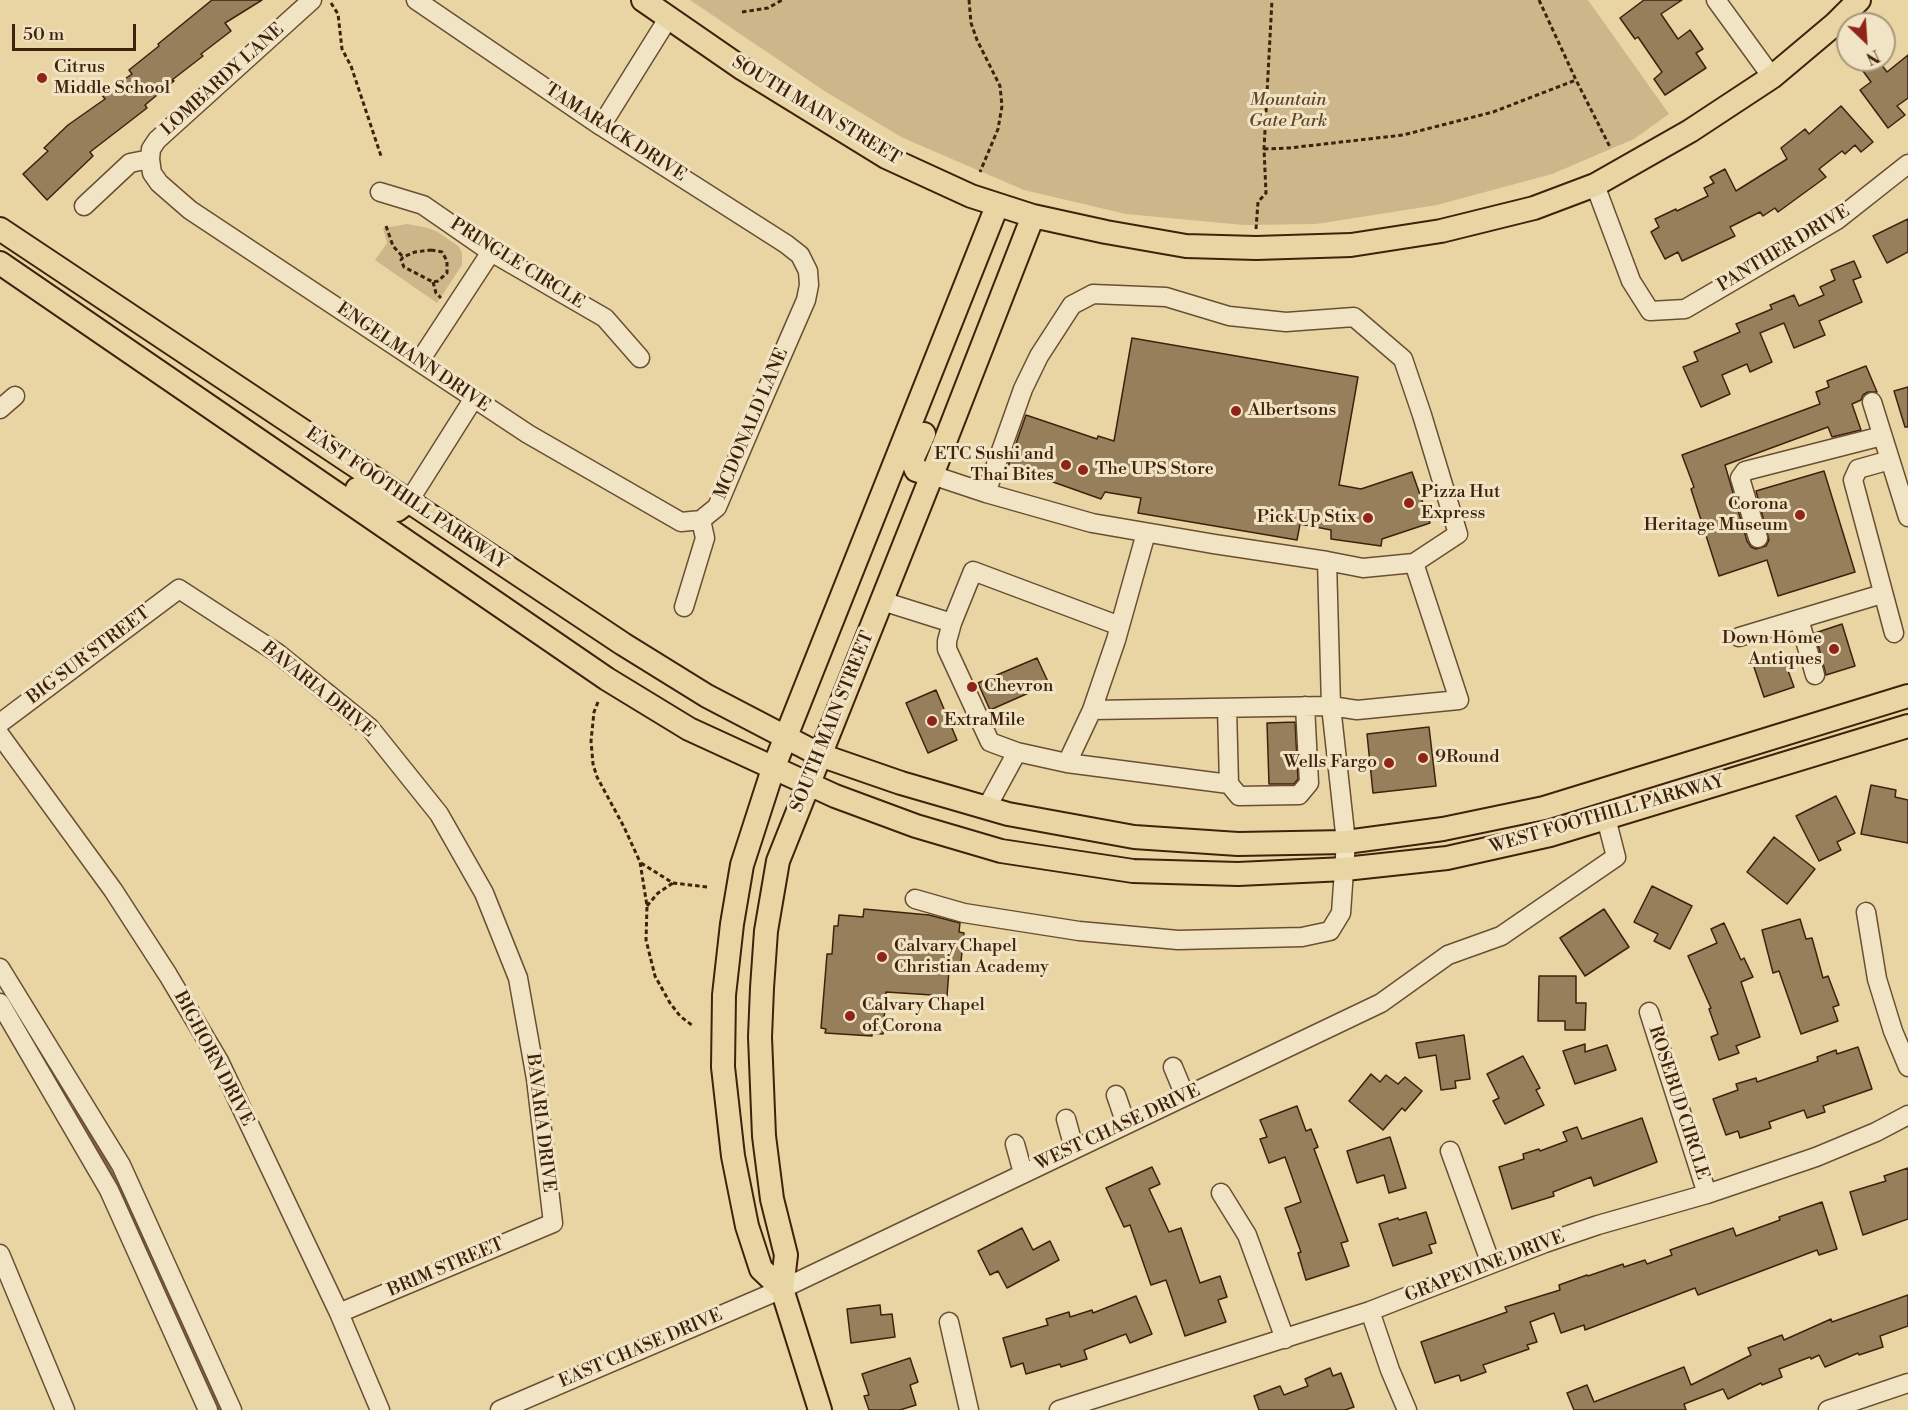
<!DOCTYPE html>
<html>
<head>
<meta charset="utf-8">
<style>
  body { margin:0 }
  #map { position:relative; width:1908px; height:1410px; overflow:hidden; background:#e9d5a4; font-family:"Libre Bodoni",serif }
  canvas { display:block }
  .north { position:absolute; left:1836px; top:12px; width:60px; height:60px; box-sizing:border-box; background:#f1e4c4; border:2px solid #aa967a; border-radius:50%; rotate:155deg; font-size:16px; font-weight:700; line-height:24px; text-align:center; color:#3f210c }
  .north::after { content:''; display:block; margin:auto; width:21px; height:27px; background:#8f2418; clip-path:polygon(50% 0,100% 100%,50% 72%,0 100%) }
  .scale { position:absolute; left:12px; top:24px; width:124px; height:27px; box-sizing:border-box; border:3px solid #3f210c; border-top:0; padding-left:8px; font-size:18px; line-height:21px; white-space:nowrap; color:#3f210c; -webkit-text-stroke:4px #f1e4c4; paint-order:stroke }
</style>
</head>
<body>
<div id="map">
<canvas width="1908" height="1410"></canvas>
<div class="north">N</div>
<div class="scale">50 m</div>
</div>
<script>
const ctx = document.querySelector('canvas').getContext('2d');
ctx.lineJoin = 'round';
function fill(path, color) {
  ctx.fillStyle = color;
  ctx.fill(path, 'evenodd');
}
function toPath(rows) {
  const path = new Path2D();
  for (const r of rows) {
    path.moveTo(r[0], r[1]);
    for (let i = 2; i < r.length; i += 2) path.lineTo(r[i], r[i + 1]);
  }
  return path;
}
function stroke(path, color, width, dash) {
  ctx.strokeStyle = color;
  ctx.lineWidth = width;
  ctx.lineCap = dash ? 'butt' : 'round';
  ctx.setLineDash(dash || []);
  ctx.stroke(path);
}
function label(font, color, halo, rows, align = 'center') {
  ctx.font = font + ' "Libre Bodoni",serif';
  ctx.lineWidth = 6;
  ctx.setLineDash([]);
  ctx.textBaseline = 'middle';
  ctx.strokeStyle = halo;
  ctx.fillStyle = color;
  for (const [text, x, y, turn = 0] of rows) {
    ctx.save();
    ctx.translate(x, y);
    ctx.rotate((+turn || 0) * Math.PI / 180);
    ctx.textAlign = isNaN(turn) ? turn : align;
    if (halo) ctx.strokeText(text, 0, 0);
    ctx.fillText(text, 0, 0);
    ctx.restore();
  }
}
fill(toPath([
  [690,0,1588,0,1669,114,1634,139,1552,174,1437,205,1316,224,1244,225,1126,214,1024,190,903,138,826,92],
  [407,224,428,228,438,232,458,246,462,252,462,265,437,303,375,260,387,243,383,228]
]), '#ccb68a');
stroke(toPath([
  [76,1108,129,1208,219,1410]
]), '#826848', 5);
const building = toPath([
  [212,0,262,0,225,23,231,31,201,54,203,56,172,80,174,81,145,105,147,108,90,152,93,156,47,200,23,174,48,151,44,148,68,125,105,99,102,95,132,74,129,70,159,46,158,44,212,0],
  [1644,0,1682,0,1661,14,1678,39,1690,30,1703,49,1696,53,1706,68,1665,95,1654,79,1662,72,1638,37,1635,39,1620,18,1644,0],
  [1908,55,1908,98,1897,106,1905,115,1888,128,1860,90,1871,82,1863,71,1878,60,1887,72,1908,55],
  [1841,106,1873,142,1861,152,1855,145,1845,154,1842,151,1819,169,1826,177,1778,212,1775,208,1763,216,1760,212,1730,227,1735,236,1682,261,1678,252,1665,259,1651,232,1659,227,1655,219,1676,209,1677,211,1708,196,1704,188,1714,183,1710,177,1725,169,1736,191,1787,159,1781,148,1805,129,1809,134,1841,106],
  [1908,219,1908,252,1887,263,1873,236,1908,219],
  [1854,261,1861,277,1853,280,1862,302,1819,321,1825,335,1794,348,1784,323,1760,333,1772,362,1750,372,1747,364,1722,375,1730,394,1701,407,1683,367,1698,361,1694,352,1740,332,1736,324,1772,309,1770,305,1794,295,1799,306,1824,295,1820,287,1835,280,1831,270,1854,261],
  [1132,338,1358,377,1339,485,1361,489,1412,472,1430,523,1382,539,1381,546,1331,539,1331,530,1300,524,1297,540,1138,513,1141,498,1105,492,1101,499,1008,466,1026,415,1097,439,1098,436,1114,441,1132,338],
  [1866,366,1877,392,1868,392,1863,395,1861,400,1852,404,1861,430,1832,437,1828,427,1725,465,1747,541,1751,547,1756,549,1766,546,1769,540,1756,491,1824,471,1855,572,1778,596,1767,560,1719,576,1691,489,1694,487,1682,455,1820,404,1816,392,1829,387,1827,381,1866,366],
  [1908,387,1908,427,1905,427,1894,391,1908,387],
  [1842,624,1855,666,1826,675,1815,633,1842,624],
  [1782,654,1794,687,1764,697,1753,664,1782,654],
  [1037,658,1049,684,990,710,978,683,1037,658],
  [936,690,957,740,928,753,906,703,936,690],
  [1295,722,1298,779,1294,784,1269,784,1267,723,1295,722],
  [1429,727,1436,786,1373,793,1367,734,1429,727],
  [1871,785,1896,790,1895,797,1908,800,1908,843,1861,834,1871,785],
  [1836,796,1855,833,1837,842,1841,850,1819,861,1796,816,1836,796],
  [1774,837,1815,869,1787,904,1747,872,1774,837],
  [1652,886,1692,906,1670,949,1654,941,1658,934,1634,922,1652,886],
  [864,909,929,915,960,923,959,932,964,933,960,971,949,970,947,996,886,992,883,1034,872,1033,872,1036,825,1033,826,1029,821,1028,827,954,832,954,834,926,838,926,839,915,863,917,864,909],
  [1604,909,1629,947,1585,976,1560,938,1604,909],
  [1800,919,1806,939,1812,938,1823,978,1828,976,1839,1005,1833,1007,1838,1021,1801,1034,1779,971,1773,973,1762,930,1800,919],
  [1724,923,1741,960,1744,958,1753,977,1741,982,1760,1037,1736,1046,1739,1053,1719,1060,1711,1037,1718,1034,1709,1009,1711,1008,1688,956,1717,943,1711,929,1724,923],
  [1539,976,1576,976,1576,1003,1586,1003,1585,1030,1565,1030,1565,1021,1538,1021,1539,976],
  [1464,1035,1470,1079,1455,1081,1456,1088,1441,1090,1436,1055,1419,1058,1416,1043,1464,1035],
  [1585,1044,1585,1052,1607,1045,1616,1070,1575,1084,1563,1051,1585,1044],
  [1858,1047,1872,1089,1823,1106,1825,1112,1807,1118,1804,1110,1769,1122,1771,1128,1740,1138,1738,1131,1726,1135,1713,1099,1738,1090,1736,1084,1756,1078,1757,1082,1818,1061,1817,1057,1836,1050,1837,1054,1858,1047],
  [1523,1056,1540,1088,1536,1090,1544,1105,1505,1124,1493,1101,1499,1098,1487,1074,1523,1056],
  [1371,1074,1380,1082,1386,1075,1398,1084,1405,1077,1422,1091,1405,1111,1402,1108,1383,1130,1349,1101,1371,1074],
  [1297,1106,1306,1131,1311,1129,1318,1147,1314,1149,1348,1241,1341,1243,1349,1266,1306,1280,1298,1253,1301,1252,1285,1208,1301,1202,1285,1157,1269,1163,1260,1139,1267,1137,1260,1120,1297,1106],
  [1642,1118,1657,1162,1594,1186,1591,1177,1553,1192,1554,1196,1512,1209,1499,1167,1524,1159,1523,1154,1539,1149,1540,1151,1567,1141,1563,1132,1577,1127,1582,1139,1642,1118],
  [1390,1137,1406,1188,1389,1193,1384,1175,1357,1183,1347,1151,1390,1137],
  [1152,1167,1160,1184,1149,1189,1169,1232,1181,1228,1200,1283,1220,1276,1227,1297,1218,1300,1226,1322,1185,1336,1166,1280,1151,1285,1130,1225,1124,1227,1106,1188,1152,1167],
  [1908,1168,1908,1219,1863,1235,1850,1192,1886,1181,1884,1176,1908,1168],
  [1822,1202,1837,1249,1819,1255,1817,1250,1698,1295,1695,1288,1585,1330,1584,1325,1561,1333,1554,1313,1530,1322,1537,1342,1527,1345,1529,1349,1483,1365,1486,1372,1461,1381,1459,1375,1435,1383,1421,1342,1507,1312,1505,1307,1560,1290,1559,1285,1587,1275,1588,1276,1623,1264,1624,1267,1645,1260,1647,1264,1672,1255,1670,1250,1733,1228,1736,1236,1780,1220,1779,1217,1822,1202],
  [1426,1212,1436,1243,1429,1245,1432,1253,1393,1266,1379,1224,1398,1218,1399,1220,1426,1212],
  [1022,1228,1033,1250,1050,1241,1059,1260,1007,1288,998,1271,990,1275,978,1251,1022,1228],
  [1908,1295,1908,1326,1880,1336,1883,1347,1859,1355,1858,1353,1825,1367,1819,1355,1811,1359,1810,1357,1779,1369,1782,1377,1762,1385,1761,1383,1728,1399,1723,1389,1684,1404,1686,1410,1574,1410,1567,1393,1587,1385,1594,1402,1684,1367,1691,1385,1751,1355,1748,1348,1782,1335,1784,1340,1831,1319,1832,1322,1908,1295],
  [1136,1296,1152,1334,1130,1343,1126,1334,1084,1350,1087,1359,1061,1367,1060,1364,1026,1374,1023,1363,1011,1367,1003,1338,1048,1325,1046,1319,1069,1312,1070,1317,1092,1310,1093,1313,1136,1296],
  [880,1305,881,1315,892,1314,895,1337,851,1343,847,1309,880,1305],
  [910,1358,918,1382,910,1385,916,1405,900,1410,869,1410,864,1396,869,1395,862,1374,910,1358],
  [1330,1368,1333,1376,1341,1373,1354,1407,1345,1410,1259,1410,1254,1396,1280,1386,1284,1395,1308,1386,1305,1379,1330,1368]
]);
fill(building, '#977f5b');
stroke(building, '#3f210c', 1.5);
const minor = toPath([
  [416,0,601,126,786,244,800,255,808,271,809,285,806,300,759,408,717,507,701,520,705,538,684,607],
  [1716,0,1772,77],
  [601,126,669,17],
  [150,159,152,173,159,183,190,210,528,434,681,522,701,520],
  [1595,185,1631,281,1650,311,1685,309,1837,220,1908,164],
  [380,192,423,205,491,252,605,318,640,358],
  [84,206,130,163,150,159,151,149,157,140,312,0],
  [419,362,491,252],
  [1872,402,1908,517],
  [0,409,15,396],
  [1890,460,1858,469,1853,480,1894,633],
  [932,475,986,493,1023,389,1039,356,1072,305,1093,294,1166,297,1229,316,1286,322,1354,317,1403,359,1422,415,1458,534,1414,563,1363,568,1327,561,1214,544,1092,523,986,493],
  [409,501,474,398],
  [1758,538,1740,478,1745,471,1882,436],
  [882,601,952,623,973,571,1120,626],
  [1799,619,1815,675],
  [952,623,947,641,947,649,990,742,1017,752],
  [1739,637,1882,594],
  [1092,710,1116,640,1146,533],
  [0,723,179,589,276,652,370,728,439,814,484,893,518,978,536,1079,553,1223,339,1313],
  [0,735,113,890,168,975,219,1061,339,1313,380,1410],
  [1067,763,1229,784,1227,708],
  [1229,784,1239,796,1299,795,1309,783,1305,706],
  [987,807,1017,752,1067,763,1092,710,1331,706,1357,710,1459,700,1414,563],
  [915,899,964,913,1079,931,1178,940,1302,937,1330,931,1341,913,1346,842,1331,706,1327,561],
  [1866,912,1877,979,1893,1031,1908,1067],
  [0,968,121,1165,232,1410],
  [0,1003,109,1190,208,1410],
  [1649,1012,1707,1194],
  [1173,1067,1185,1096],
  [1116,1095,1126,1124],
  [1066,1119,1074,1148],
  [1015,1144,1023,1173],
  [1450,1151,1491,1264],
  [1221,1193,1247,1235,1285,1339],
  [0,1254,65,1410],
  [1370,1311,1390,1370,1407,1410],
  [949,1322,969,1410],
  [500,1410,782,1289,1381,1003,1448,955,1501,936,1616,857,1606,818],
  [1059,1410,1370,1311,1545,1243,1598,1225,1707,1194,1816,1157,1876,1132,1908,1115],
  [1828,1410,1908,1383]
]);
const major = toPath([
  [643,0,743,69,886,157,971,196,1033,216,1106,232,1186,246,1256,248,1351,245,1441,231,1534,208,1595,185,1690,131,1772,77,1835,24,1859,0],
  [0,229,623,644,707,696,820,755,901,783,1008,814,1134,837,1238,844,1346,842,1443,829,1544,808,1908,696],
  [0,263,607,679,689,729,835,796,916,826,1001,851,1133,871,1238,874,1345,869,1447,858,1550,835,1908,726],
  [924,434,912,460,916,470,932,475],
  [357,489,381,505,397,510,409,501],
  [782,1289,761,1269,747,1226,733,1156,723,1067,724,995,732,924,742,865,773,769,997,206],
  [820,1410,782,1289,786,1255,772,1199,764,1136,760,1037,762,988,766,931,778,861,932,475,1033,216]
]);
stroke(minor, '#6a4e32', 21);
stroke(major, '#3f210c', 26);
stroke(toPath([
  [969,0,971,23,977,40,1000,86,1002,106,998,129,980,172],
  [1539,0,1576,80,1610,147],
  [331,3,338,14,342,49,351,66,381,156],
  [742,12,768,8,782,0],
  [1264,149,1289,148,1403,135,1493,112,1576,80],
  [386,226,393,246,403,257],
  [1256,229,1258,202,1266,193,1264,149,1272,0],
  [431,250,442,252,447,261,447,273,438,281,433,282,404,267,401,260,403,257,415,252,431,250],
  [433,282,436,293,441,298],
  [598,702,594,712,591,741,593,764,597,777,624,827,640,862,647,906,646,940,655,976,670,1003,680,1016,693,1026],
  [641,863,673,883,707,887],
  [647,906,658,893,673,883]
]), '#3f210c', 3, [4.5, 3]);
stroke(minor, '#f1e4c4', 18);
stroke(major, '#e9d5a4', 22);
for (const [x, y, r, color] of [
  [42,78,6,"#8f2418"],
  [1236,411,6,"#8f2418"],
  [1066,465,6,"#8f2418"],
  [1083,470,6,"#8f2418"],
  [1409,503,6,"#8f2418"],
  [1800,515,6,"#8f2418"],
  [1368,518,6,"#8f2418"],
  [1834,649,6,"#8f2418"],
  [972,687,6,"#8f2418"],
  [932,721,6,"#8f2418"],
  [1423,758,6,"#8f2418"],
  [1389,763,6,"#8f2418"],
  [882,957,6,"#8f2418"],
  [850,1016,6,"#8f2418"]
]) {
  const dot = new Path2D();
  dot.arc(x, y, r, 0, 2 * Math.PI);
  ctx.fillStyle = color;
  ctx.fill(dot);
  stroke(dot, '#f1e4c4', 2);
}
label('18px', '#3f210c', '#f1e4c4', [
  ["Citrus",54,68],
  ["Middle School",54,89],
  ["Albertsons",1248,411],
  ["ETC Sushi and",1054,455,"right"],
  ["Thai Bites",1054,476,"right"],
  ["The UPS Store",1095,470],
  ["Pizza Hut",1421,493],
  ["Express",1421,514],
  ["Corona",1788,505,"right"],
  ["Heritage Museum",1788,526,"right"],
  ["Pick Up Stix",1356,518,"right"],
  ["Down Home",1822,639,"right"],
  ["Antiques",1822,660,"right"],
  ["Chevron",984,687],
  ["ExtraMile",944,721],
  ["9Round",1435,758],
  ["Wells Fargo",1377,763,"right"],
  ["Calvary Chapel",894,947],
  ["Christian Academy",894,968],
  ["Calvary Chapel",862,1006],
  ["of Corona",862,1027]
], 'left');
label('18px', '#3f210c', '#f1e4c4', [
  ["LOMBARDY LANE",223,80,-42],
  ["SOUTH MAIN STREET",816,111,31],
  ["TAMARACK DRIVE",615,133,33],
  ["PANTHER DRIVE",1784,249,-31],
  ["PRINGLE CIRCLE",517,264,32],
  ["ENGELMANN DRIVE",413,358,34],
  ["MCDONALD LANE",752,424,-67],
  ["EAST FOOTHILL PARKWAY",406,499,34],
  ["BIG SUR STREET",89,656,-37],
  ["BAVARIA DRIVE",318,690,39],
  ["SOUTH MAIN STREET",833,722,-68],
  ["WEST FOOTHILL PARKWAY",1607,815,-16],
  ["BIGHORN DRIVE",213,1059,62],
  ["ROSEBUD CIRCLE",1678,1103,72],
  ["BAVARIA DRIVE",540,1123,83],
  ["WEST CHASE DRIVE",1118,1128,-25],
  ["GRAPEVINE DRIVE",1485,1267,-21],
  ["BRIM STREET",446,1268,-23],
  ["EAST CHASE DRIVE",641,1349,-23]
]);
label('italic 18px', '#62462c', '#f1e4c4', [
  ["Mountain",1288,101],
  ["Gate Park",1288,122]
]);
</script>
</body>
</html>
